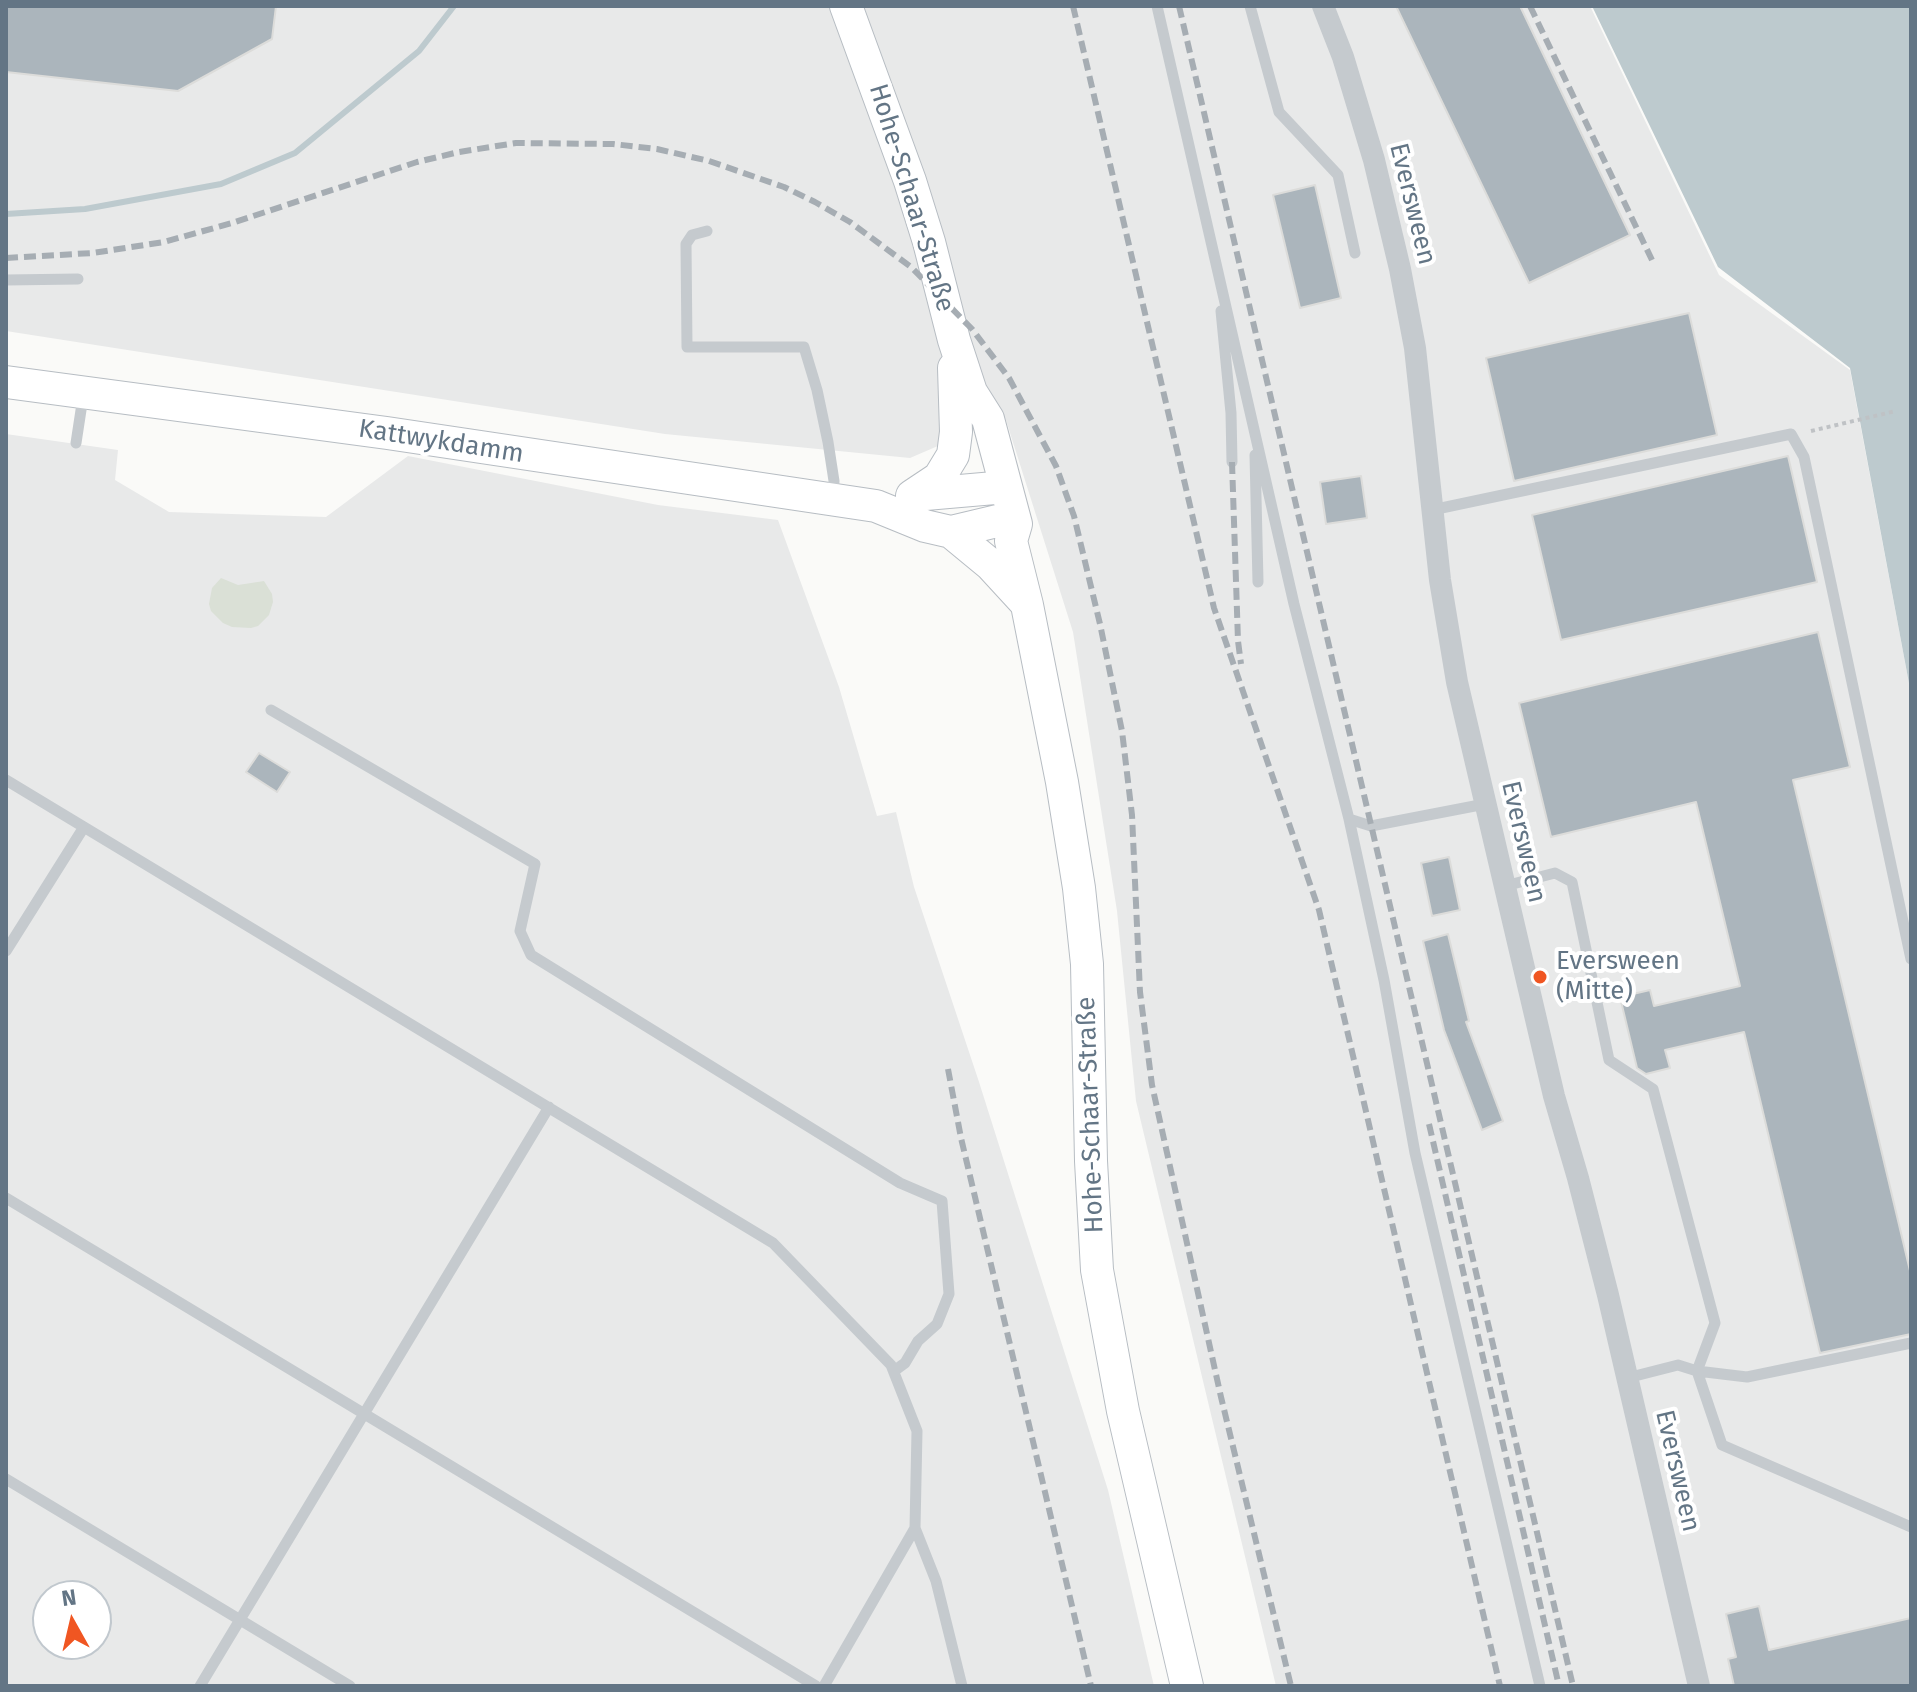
<!DOCTYPE html>
<html>
<head>
<meta charset="utf-8">
<style>
  body { margin:0 }
  #map { position:relative; width:1917px; height:1692px; overflow:hidden; background:#fafaf8; font-family:"Fira Sans",sans-serif }
  canvas { display:block }
  .frame { position:absolute; inset:0; border:8px solid #637585; pointer-events:none }
  .north { position:absolute; left:32px; top:1580px; width:80px; height:80px; box-sizing:border-box; background:#fff; border:2px solid #c1c8ce; border-radius:50%; rotate:352deg; font-size:22px; font-weight:700; line-height:32px; text-align:center; color:#637585 }
  .north::after { content:''; display:block; margin:auto; width:28px; height:36px; background:#f05622; clip-path:polygon(50% 0,100% 100%,50% 72%,0 100%) }
</style>
</head>
<body>
<div id="map">
<canvas width="1917" height="1692"></canvas>
<div class="frame"></div>
<div class="north">N</div>
</div>
<script>
const ctx = document.querySelector('canvas').getContext('2d');
ctx.lineJoin = 'round';
function fill(path, color) {
  ctx.fillStyle = color;
  ctx.fill(path, 'evenodd');
}
function toPath(rows) {
  const path = new Path2D();
  for (const r of rows) {
    path.moveTo(r[0], r[1]);
    for (let i = 2; i < r.length; i += 2) path.lineTo(r[i], r[i + 1]);
  }
  return path;
}
function stroke(path, color, width, dash) {
  ctx.strokeStyle = color;
  ctx.lineWidth = width;
  ctx.lineCap = dash ? 'butt' : 'round';
  ctx.setLineDash(dash || []);
  ctx.stroke(path);
}
function label(font, color, halo, rows, align = 'center') {
  ctx.font = font + ' "Fira Sans",sans-serif';
  ctx.lineWidth = 8;
  ctx.setLineDash([]);
  ctx.textBaseline = 'middle';
  ctx.strokeStyle = halo;
  ctx.fillStyle = color;
  for (const [text, x, y, turn = 0] of rows) {
    ctx.save();
    ctx.translate(x, y);
    ctx.rotate((+turn || 0) * Math.PI / 180);
    ctx.textAlign = isNaN(turn) ? turn : align;
    if (halo) ctx.strokeText(text, 0, 0);
    ctx.fillText(text, 0, 0);
    ctx.restore();
  }
}
fill(toPath([
  [6,6,1590,6,1719,275,1850,370,1911,694,1911,1686,1276,1686,1136,1101,1117,911,1073,632,1005,417,910,458,665,434,6,331],
  [6,434,118,450,115,480,169,512,326,517,408,456,658,505,778,520,839,687,877,816,896,812,914,887,979,1082,1108,1490,1154,1686,6,1686],
  [48,1596,96,1596,96,1644,48,1644]
]), '#e8e9e9');
fill(toPath([
  [221,578,238,585,264,581,272,594,273,602,269,615,258,626,251,628,232,627,223,623,211,611,209,604,212,588]
]), '#dae0d6');
fill(toPath([
  [1592,6,1911,6,1911,694,1850,368,1718,267]
]), '#bdcace');
stroke(toPath([
  [6,214,85,209,221,184,295,153,419,51,454,6]
]), '#bdcace', 6);
const building = toPath([
  [6,6,276,6,272,39,178,91,6,72,6,6],
  [1396,6,1520,6,1630,235,1529,283,1396,6],
  [1315,185,1341,298,1300,308,1273,195,1315,185],
  [1689,313,1717,435,1514,481,1486,358,1689,313],
  [1788,456,1817,582,1561,640,1532,515,1788,456],
  [1361,476,1367,518,1326,524,1320,482,1361,476],
  [1818,632,1850,767,1793,780,1911,1275,1911,1334,1820,1353,1744,1032,1665,1050,1670,1068,1646,1074,1637,1068,1620,997,1650,990,1654,1006,1740,986,1696,802,1551,837,1519,703,1818,632],
  [259,753,290,772,277,792,246,772,259,753],
  [1449,857,1460,910,1432,916,1421,863,1449,857],
  [1448,934,1469,1021,1466,1022,1503,1121,1482,1130,1444,1030,1423,941,1448,934],
  [1759,1606,1769,1650,1911,1618,1911,1686,1734,1686,1728,1659,1736,1657,1726,1614,1759,1606]
]);
fill(building, '#abb5bc');
stroke(building, '#dcdcda', 2);
const secondary = toPath([
  [846,6,910,181,929,242,954,340,971,392,988,419,1016,524,1011,541,1027,605,1062,782,1079,888,1087,964,1091,1161,1097,1270,1123,1411,1187,1686],
  [6,382,387,433,876,506,925,526,951,532,1014,517],
  [914,495,1006,487],
  [912,496,939,478,953,455,956,432,954,368],
  [951,532,991,565,1025,602]
]);
stroke(secondary, '#b7bdc3', 34);
stroke(toPath([
  [1811,431,1896,411]
]), '#bfc2c5', 4, [4, 4]);
stroke(toPath([
  [1157,6,1294,604,1349,819,1371,826,1485,804],
  [1250,6,1279,112,1338,175,1355,253],
  [707,231,692,235,686,244,687,347,804,347,817,390,828,442,834,481,833,495],
  [6,280,78,279],
  [1221,311,1231,413,1232,462],
  [76,443,83,397],
  [1255,455,1258,582],
  [1432,510,1791,434,1804,457,1911,959],
  [271,710,535,864,520,931,531,955,900,1183,942,1201,949,1294,937,1324,918,1341,905,1363,894,1371],
  [6,780,773,1243,891,1365,917,1431,915,1528,936,1581,962,1686],
  [1349,819,1384,980,1415,1153,1540,1686],
  [1505,886,1555,873,1572,882,1609,1060,1653,1089,1715,1323,1697,1371,1747,1377,1911,1343],
  [6,951,84,827],
  [6,1198,816,1686],
  [1627,1378,1678,1365,1697,1371,1722,1445,1911,1527],
  [6,1479,350,1686],
  [200,1686,549,1107],
  [824,1686,915,1528]
]), '#c5cace', 11);
stroke(toPath([
  [1323,6,1343,57,1374,160,1400,269,1415,348,1440,580,1457,682,1554,1096,1578,1178,1608,1295,1699,1686]
]), '#c5cace', 22);
stroke(secondary, '#fff', 32);
stroke(toPath([
  [1073,6,1214,608,1319,910,1500,1686],
  [1179,6,1573,1686],
  [1530,6,1652,260],
  [6,258,93,253,164,242,232,223,417,162,459,152,516,143,613,144,657,149,709,161,784,187,815,202,850,222,911,267,972,329,1009,378,1056,466,1074,516,1100,624,1122,731,1132,815,1140,992,1152,1085,1221,1397,1291,1686],
  [1232,462,1238,641,1241,664],
  [948,1069,961,1138,1091,1686],
  [1429,1124,1559,1686]
]), '#a6adb3', 6, [12, 6]);
for (const [x, y, r, color] of [
  [1540,977,8,"#f05622"]
]) {
  const dot = new Path2D();
  dot.arc(x, y, r, 0, 2 * Math.PI);
  ctx.fillStyle = color;
  ctx.fill(dot);
  stroke(dot, '#fff', 3);
}
label('26px', '#637585', '#fff', [
  ["Hohe-Schaar-Straße",911,198,73],
  ["Eversween",1412,204,76],
  ["Kattwykdamm",441,442,9],
  ["Eversween",1523,842,77],
  ["Hohe-Schaar-Straße",1091,1115,-92],
  ["Eversween",1677,1471,77]
]);
label('26px', '#637585', '#fff', [
  ["Eversween",1556,962],
  ["(Mitte)",1556,992]
], 'left');
</script>
</body>
</html>
